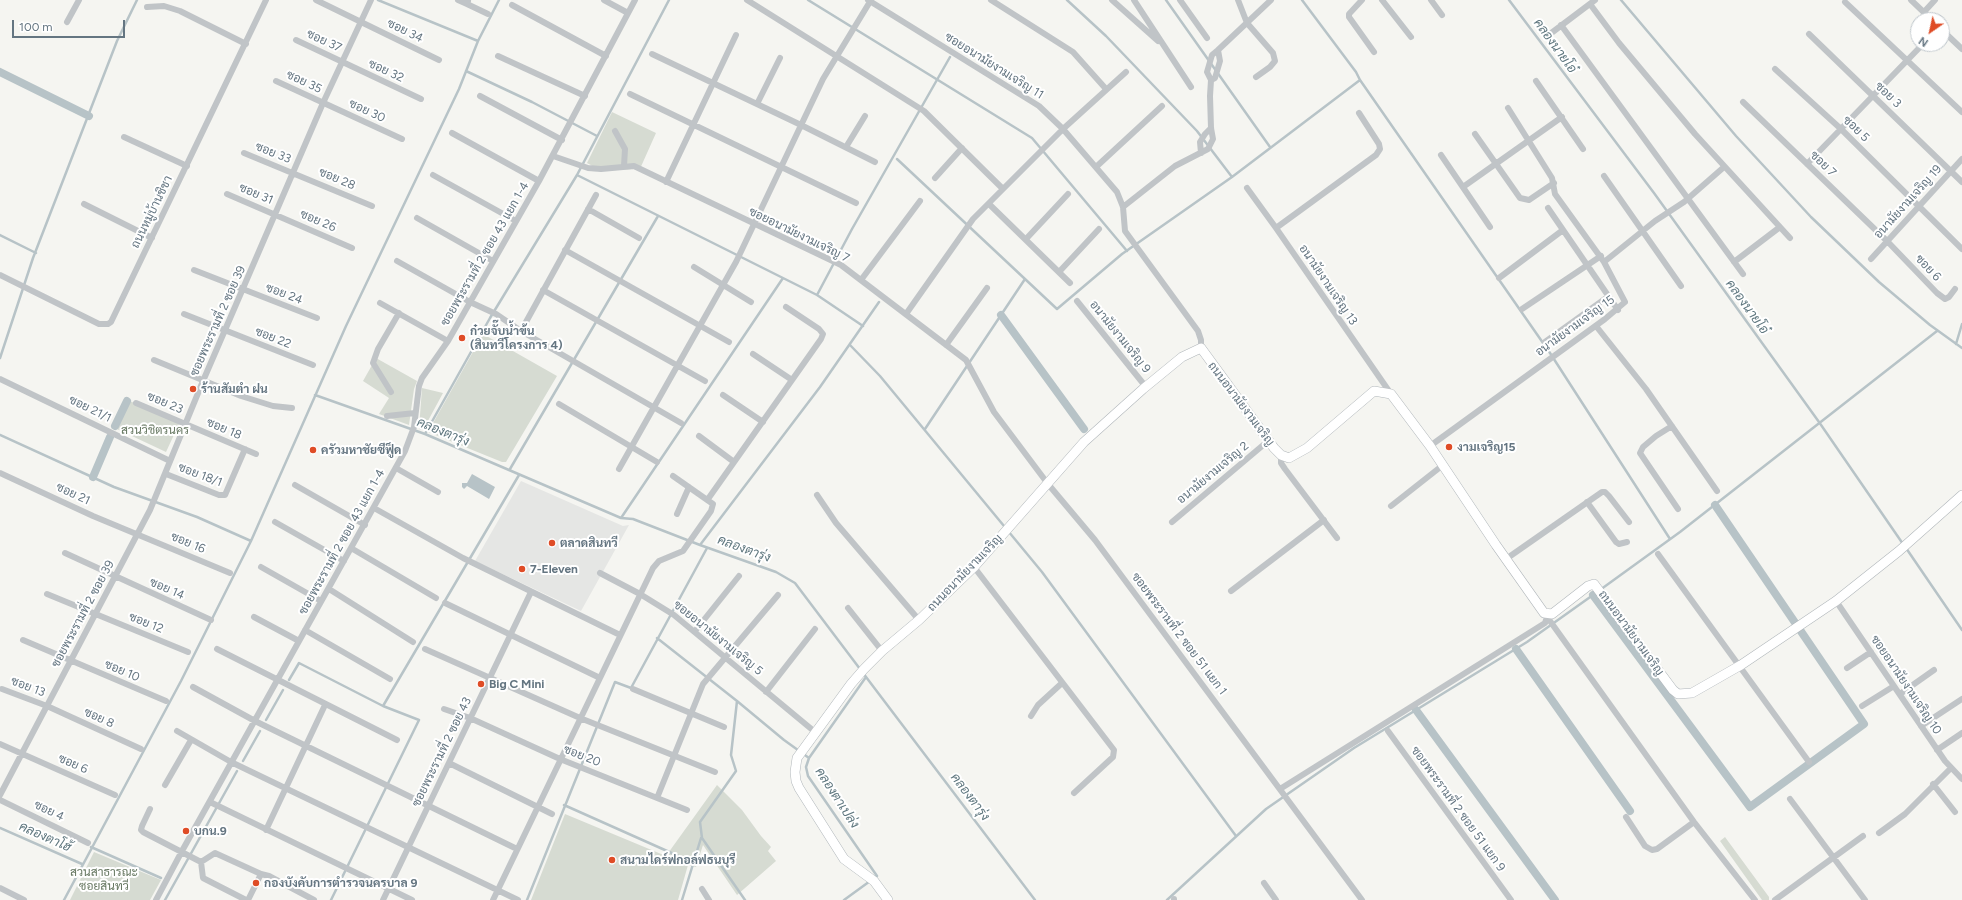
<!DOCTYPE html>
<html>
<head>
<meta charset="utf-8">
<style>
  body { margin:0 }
  #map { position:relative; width:1962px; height:900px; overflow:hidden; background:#f5f5f1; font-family:Figtree,sans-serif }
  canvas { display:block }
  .north { position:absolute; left:1910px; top:12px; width:40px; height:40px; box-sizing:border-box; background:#fff; border:1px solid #c1c8cd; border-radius:50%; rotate:214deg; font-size:11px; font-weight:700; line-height:16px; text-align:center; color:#647581 }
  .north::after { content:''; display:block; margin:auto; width:14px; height:18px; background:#df4c26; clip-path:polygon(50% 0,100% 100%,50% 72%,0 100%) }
  .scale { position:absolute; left:12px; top:20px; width:113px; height:18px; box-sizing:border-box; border:2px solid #647581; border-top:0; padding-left:5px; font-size:12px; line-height:14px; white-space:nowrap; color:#647581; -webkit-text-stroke:3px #fff; paint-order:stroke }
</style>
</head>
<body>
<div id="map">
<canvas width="1962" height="900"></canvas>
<div class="north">N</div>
<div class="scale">100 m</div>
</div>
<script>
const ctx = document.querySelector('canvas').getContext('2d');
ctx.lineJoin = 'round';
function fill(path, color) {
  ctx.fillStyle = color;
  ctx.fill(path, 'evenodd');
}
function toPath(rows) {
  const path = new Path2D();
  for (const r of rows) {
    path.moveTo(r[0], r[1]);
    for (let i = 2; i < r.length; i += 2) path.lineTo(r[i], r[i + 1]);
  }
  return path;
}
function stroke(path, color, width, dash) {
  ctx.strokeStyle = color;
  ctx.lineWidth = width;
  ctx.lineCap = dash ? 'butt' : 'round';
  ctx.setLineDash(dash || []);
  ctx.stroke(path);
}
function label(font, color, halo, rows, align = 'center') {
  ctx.font = font + ' Figtree,Sarabun,sans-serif';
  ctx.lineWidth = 4;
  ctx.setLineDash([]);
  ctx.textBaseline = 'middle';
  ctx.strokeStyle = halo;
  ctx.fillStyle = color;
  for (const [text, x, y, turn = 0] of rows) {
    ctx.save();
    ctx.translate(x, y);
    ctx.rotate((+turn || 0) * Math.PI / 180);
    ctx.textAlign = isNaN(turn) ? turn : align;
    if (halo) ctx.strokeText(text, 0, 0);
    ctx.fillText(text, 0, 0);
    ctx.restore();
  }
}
fill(toPath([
  [521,481,623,526,629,525,581,611,475,561]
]), '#e5e6e4');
fill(toPath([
  [612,112,656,133,639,171,634,169,602,171,587,163],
  [483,334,557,376,506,462,502,462,428,432],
  [376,358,417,381,414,389,409,425,379,414,389,398,363,381],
  [422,388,443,393,423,430,419,429],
  [130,401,179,424,166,452,117,429],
  [717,785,742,810,761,836,771,847,768,851,776,861,737,895,703,845,696,867,688,865,678,900,531,900,565,814,666,856],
  [1725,837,1769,897,1769,900,1762,900,1720,841],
  [94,852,161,880,150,900,70,900]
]), '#d6dbd2');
fill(toPath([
  [472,474,495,487,489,499,467,486,464,489,462,487,462,483,467,483]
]), '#b7c3c7');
stroke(toPath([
  [378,0,478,41],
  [808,0,1032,138,1127,251],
  [1067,0,1106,36,1197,131,1232,177],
  [1166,0,1270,147],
  [1509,0,1654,193,1819,422,1903,544],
  [1621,0,1736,136,1811,217,1879,282,1930,325,1962,348],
  [466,71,532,102,597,136],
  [1360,80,1550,353,1670,539],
  [897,159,1057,309,1122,254,1232,177,1360,80,1356,72,1302,0],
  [577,175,817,295,863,326],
  [0,235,36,253],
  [817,295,852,229,950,57],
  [1956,344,1962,324],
  [850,345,880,376,1042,572,1236,836],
  [0,358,33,258,117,41,137,0],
  [315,395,425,434,621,518,633,519,700,545,776,572,795,583,860,669],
  [925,429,1025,279],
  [425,434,490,318,577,175,669,0],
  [0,435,114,487,197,517,251,541],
  [510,469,658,216],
  [621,518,783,278],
  [700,545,820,387,879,302],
  [1906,548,1962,630],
  [657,638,737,701,731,755,736,771,700,822,702,838,745,900],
  [863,673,1035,900],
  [289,680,299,663,383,706,419,720,331,900],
  [737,701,784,740,809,758],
  [383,706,519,475],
  [266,720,283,690],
  [243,761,260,731],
  [564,805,694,863],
  [0,828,82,864],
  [91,847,161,878],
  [64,900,181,681,251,541,346,326,459,89,478,41,499,0],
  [165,900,237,771],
  [527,900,615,682,631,688,707,548],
  [682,900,701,838],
  [844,900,877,876,808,776,806,767,809,758,866,677],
  [1167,900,1266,809,1354,748,1527,642,1593,595,1680,532,1937,331]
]), '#b7c3c7', 2.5);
stroke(toPath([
  [0,72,89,116],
  [1001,315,1084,429],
  [115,426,127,401],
  [93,477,110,437],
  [1593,595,1750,807,1864,724,1715,505],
  [1516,649,1630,811],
  [1416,710,1555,900]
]), '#b7c3c7', 8);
const secondary = toPath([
  [888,900,874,881,844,859,799,788,796,781,795,772,797,758,851,684,864,669,882,651,919,620,974,567,1084,442,1143,389,1182,357,1201,348,1274,448,1281,455,1289,458,1307,448,1374,391,1391,394,1430,446,1496,545,1544,613,1552,614,1588,586,1594,584,1673,690,1678,694,1692,693,1741,665,1836,601,1899,551,1962,495]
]);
stroke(secondary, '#b0b6ba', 10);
stroke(toPath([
  [316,0,439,60],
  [458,0,467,4,468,1],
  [604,0,628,13],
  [747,0,924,111,1003,189],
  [868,0,1039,106,1063,129,1117,192,1123,207,1125,231,1198,331,1201,340,1201,348],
  [991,0,1073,52,1106,89],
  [1112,0,1158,41],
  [1134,0,1191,87],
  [1180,0,1207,38],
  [1238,0,1247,23,1273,53,1275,61,1270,67,1256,77],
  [1362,0,1349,14,1349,17,1374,52],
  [1382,0,1411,37],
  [1431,0,1442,15],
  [1911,0,1932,20],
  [1845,2,1962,112],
  [467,4,488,14],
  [1590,4,1619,43,1695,134,1790,238],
  [512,5,606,56],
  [147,7,164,6,180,11,246,44],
  [1924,12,1935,0],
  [67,22,79,0],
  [1561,25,1743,274],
  [1942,30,1962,49],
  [1550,34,1595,0],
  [1809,34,1962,182],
  [296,40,421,99],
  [652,54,801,125,875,162],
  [498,56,585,96],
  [1775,69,1841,129,1962,249],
  [1211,80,1207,72,1212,55,1218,50],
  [276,81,402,139],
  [1536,81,1583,149],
  [630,94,856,203],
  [480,96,562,140],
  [1743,102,1887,241,1937,293,1945,299,1949,297,1955,289],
  [757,104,780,58],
  [615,131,625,149,624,166],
  [452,133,539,181],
  [1475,134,1520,198,1529,200,1554,183],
  [124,137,187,166],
  [846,147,865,116],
  [244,153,372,206],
  [1201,153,1200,142,1205,134,1211,128],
  [1441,155,1490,227],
  [553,156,588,168,601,169,634,166,841,265,966,360,994,412,1048,484,1095,540,1362,900],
  [1807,164,1923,44],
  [1096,167,1162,106],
  [433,175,516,221],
  [1604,176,1681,286],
  [935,178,962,148],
  [666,182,736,35],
  [1463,187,1562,117],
  [1247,188,1276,228,1391,394],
  [227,194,352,248],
  [84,204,152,238],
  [989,204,1070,283],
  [1123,207,1175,166,1208,149,1213,139,1211,128,1210,96,1211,80,1215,78,1220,61,1218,50,1271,0],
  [1548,208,1618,310],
  [588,209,639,238],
  [417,218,493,261],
  [1276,228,1376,155,1380,149,1379,144,1359,113],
  [1026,239,1068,194],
  [565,250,729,342],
  [1871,259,1962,159],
  [397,261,470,302,496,314,521,331,596,195],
  [1604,262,1655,221,1684,202,1724,167],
  [1734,262,1780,227],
  [694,267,751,302],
  [194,270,317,318],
  [1059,272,1099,229],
  [0,275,99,324,108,324,111,322,266,0],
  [1499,278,1563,230],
  [861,280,920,201],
  [543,290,705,381],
  [1077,301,1146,387],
  [380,303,448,341],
  [1522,309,1601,256],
  [184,314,313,365],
  [906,314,973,219,1063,129,1126,72],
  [1596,326,1646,389,1717,491],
  [521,331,681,423],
  [1545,342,1609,296],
  [946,345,987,288],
  [753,354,792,380],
  [154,360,241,396,273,406,292,408],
  [0,379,170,461],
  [391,392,373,363,378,349,399,313],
  [723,395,763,422],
  [136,403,256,454],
  [559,404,657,462],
  [387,416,415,413],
  [1672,426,1656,436,1643,447,1640,453,1678,509],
  [699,436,734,462],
  [1430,446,1605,319,1625,302,1604,262,1555,194,1552,178,1508,108],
  [1281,455,1281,463,1285,469,1337,538],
  [396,468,438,492],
  [619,469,736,262,823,79,871,0],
  [0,473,93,516,230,573],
  [166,474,219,495,225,495,245,449],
  [295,485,365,525],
  [817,495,836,523,919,620],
  [708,499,821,339,823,334,819,329,786,307],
  [1587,502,1616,542,1619,544,1627,542],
  [1391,506,1443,465],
  [374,508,463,558,620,635],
  [677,514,689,487],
  [275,522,344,561],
  [1172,522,1268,441],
  [351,548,436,598],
  [65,553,211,620],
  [1658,554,1809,762],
  [1506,559,1602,492,1605,492,1609,496,1629,522],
  [261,567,321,601],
  [974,567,1114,750,1113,757,1074,793],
  [600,573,640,594,674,615,815,732],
  [329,589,413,642],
  [1231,591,1324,520],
  [47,594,188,652],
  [1836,601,1945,761,1962,779],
  [445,603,600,678],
  [848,608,882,651],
  [1548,614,1550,621,1694,822,1755,900],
  [254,617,299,641],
  [305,630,390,679],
  [695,631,739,576],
  [23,640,166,701],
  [217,649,397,740],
  [425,649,580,718,715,772],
  [1847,668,1871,652],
  [193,687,255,721,517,849],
  [2,689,47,706,141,749],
  [633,689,724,727],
  [766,692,815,629],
  [1900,694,1934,670],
  [1862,706,1894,686],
  [444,709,470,718,560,759,687,810],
  [1031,716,1038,705,1062,683],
  [1921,726,1962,699],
  [177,731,231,762,518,900],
  [1388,731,1511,900],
  [0,744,115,795],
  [1937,750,1962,733],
  [449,763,552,814],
  [1933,784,1955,812],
  [165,785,191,740],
  [1280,789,1545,623,1548,614],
  [0,795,150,510,203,381,323,103,371,0],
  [657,798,703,684,778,595],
  [1790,799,1865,900],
  [0,800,88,843],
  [210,802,412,900],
  [150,809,142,826,141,830,143,832,201,862,215,853,261,874,269,876,314,900],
  [1626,817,1645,846,1652,850,1657,849,1694,822],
  [266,830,325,705],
  [1879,833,1905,814,1951,768],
  [201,862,203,878,246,900],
  [1264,883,1276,900],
  [0,888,24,900],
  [702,889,709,900],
  [1174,899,1174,900],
  [156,900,182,851,405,451,414,427,419,386,422,378,448,341,539,181,635,0],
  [248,900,261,874],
  [383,900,531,592],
  [493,900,653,568,659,561,683,551,711,511,713,504,673,476],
  [1775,900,1863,836]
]), '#c0c4c7', 6);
stroke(secondary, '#fff', 9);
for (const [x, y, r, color] of [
  [462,338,4,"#df4c26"],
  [193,389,4,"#df4c26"],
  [1449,447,4,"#df4c26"],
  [313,450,4,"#df4c26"],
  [552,543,4,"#df4c26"],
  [522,569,4,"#df4c26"],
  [481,684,4,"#df4c26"],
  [186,831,4,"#df4c26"],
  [612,860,4,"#df4c26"],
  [256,883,4,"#df4c26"]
]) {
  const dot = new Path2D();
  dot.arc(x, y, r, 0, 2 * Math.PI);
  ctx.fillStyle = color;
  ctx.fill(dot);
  stroke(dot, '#fff', 1.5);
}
label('12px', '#647581', '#fff', [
  ["ซอย 34",405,31,26],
  ["ซอย 37",324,41,25],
  ["ซอยอนามัยงามเจริญ 11",994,66,32],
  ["ซอย 32",386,71,25],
  ["ซอย 35",304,82,25],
  ["ซอย 3",1888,95,44],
  ["ซอย 30",367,111,25],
  ["ซอย 5",1856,129,44],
  ["ซอย 33",273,153,22],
  ["ซอย 7",1823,164,44],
  ["ซอย 28",337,179,23],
  ["ซอย 31",256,194,23],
  ["อนามัยงามเจริญ 19",1908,202,-48],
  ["ถนนหมู่บ้านชิชา",152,212,-64],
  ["ซอย 26",318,221,23],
  ["ซอยอนามัยงามเจริญ 7",799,235,26],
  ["ซอยพระรามที่ 2 ซอย 43 แยก 1-4",485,254,-60],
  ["ซอย 6",1928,268,46],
  ["อนามัยงามเจริญ 13",1328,285,56],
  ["ซอย 24",284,294,21],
  ["ซอยพระรามที่ 2 ซอย 39",218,321,-66],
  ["อนามัยงามเจริญ 15",1575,326,-36],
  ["อนามัยงามเจริญ 9",1120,337,51],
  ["ซอย 22",273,338,22],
  ["ซอย 23",165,403,23],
  ["ถนนอนามัยงามเจริญ",1241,404,53],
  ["ซอย 21/1",90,409,26],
  ["ซอย 18",224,429,23],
  ["อนามัยงามเจริญ 2",1213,473,-40],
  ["ซอย 18/1",200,475,21],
  ["ซอย 21",73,494,25],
  ["ซอยพระรามที่ 2 ซอย 43 แยก 1-4",342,542,-61],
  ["ซอย 16",188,543,23],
  ["ถนนอนามัยงามเจริญ",965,573,-46],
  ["ซอย 14",167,589,24],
  ["ซอยพระรามที่ 2 ซอย 39",83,614,-62],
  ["ซอย 12",146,623,22],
  ["ถนนอนามัยงามเจริญ",1631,633,54],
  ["ซอยพระรามที่ 2 ซอย 51 แยก 1",1179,634,53],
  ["ซอยอนามัยงามเจริญ 5",718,638,39],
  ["ซอย 10",122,671,23],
  ["ซอยอนามัยงามเจริญ 10",1906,685,56],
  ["ซอย 13",28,687,21],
  ["ซอย 8",99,718,24],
  ["ซอยพระรามที่ 2 ซอย 43",442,752,-64],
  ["ซอย 20",582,756,22],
  ["ซอย 6",73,764,24],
  ["ซอยพระรามที่ 2 ซอย 51 แยก 9",1458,809,54],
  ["ซอย 4",49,811,26]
]);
label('bold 12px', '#647581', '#fff', [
  ["ก๋วยจั๊บน้ำข้น",470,331],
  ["(สินทวีโครงการ 4)",470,345],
  ["ร้านสัมตำ ฝน",201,389],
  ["งามเจริญ15",1457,447],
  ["ครัวมหาชัยซีฟู็ด",321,450],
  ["ตลาดสินทวี",560,543],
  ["7-Eleven",530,569],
  ["Big C Mini",489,684],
  ["บกน.9",194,831],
  ["สนามไดร์ฟกอล์ฟธนบุรี",620,860],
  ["กองบังคับการตำรวจนครบาล 9",264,883]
], 'left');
label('12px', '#687963', '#fff', [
  ["สวนวิชิตรนคร",155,430],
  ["สวนสาธารณะ",104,872],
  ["ซอยสินทวี",104,886]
]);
label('italic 13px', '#5f777f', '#fff', [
  ["คลองนายโอ๋",1555,46,54],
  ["คลองนายโอ๋",1747,307,54],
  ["คลองตารุ่ง",443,432,22],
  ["คลองตารุ่ง",744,549,20],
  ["คลองตารุ่ง",970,797,53],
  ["คลองตาเปล่ง",837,798,57],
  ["คลองตาโฮ้",45,837,24]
]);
</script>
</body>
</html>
